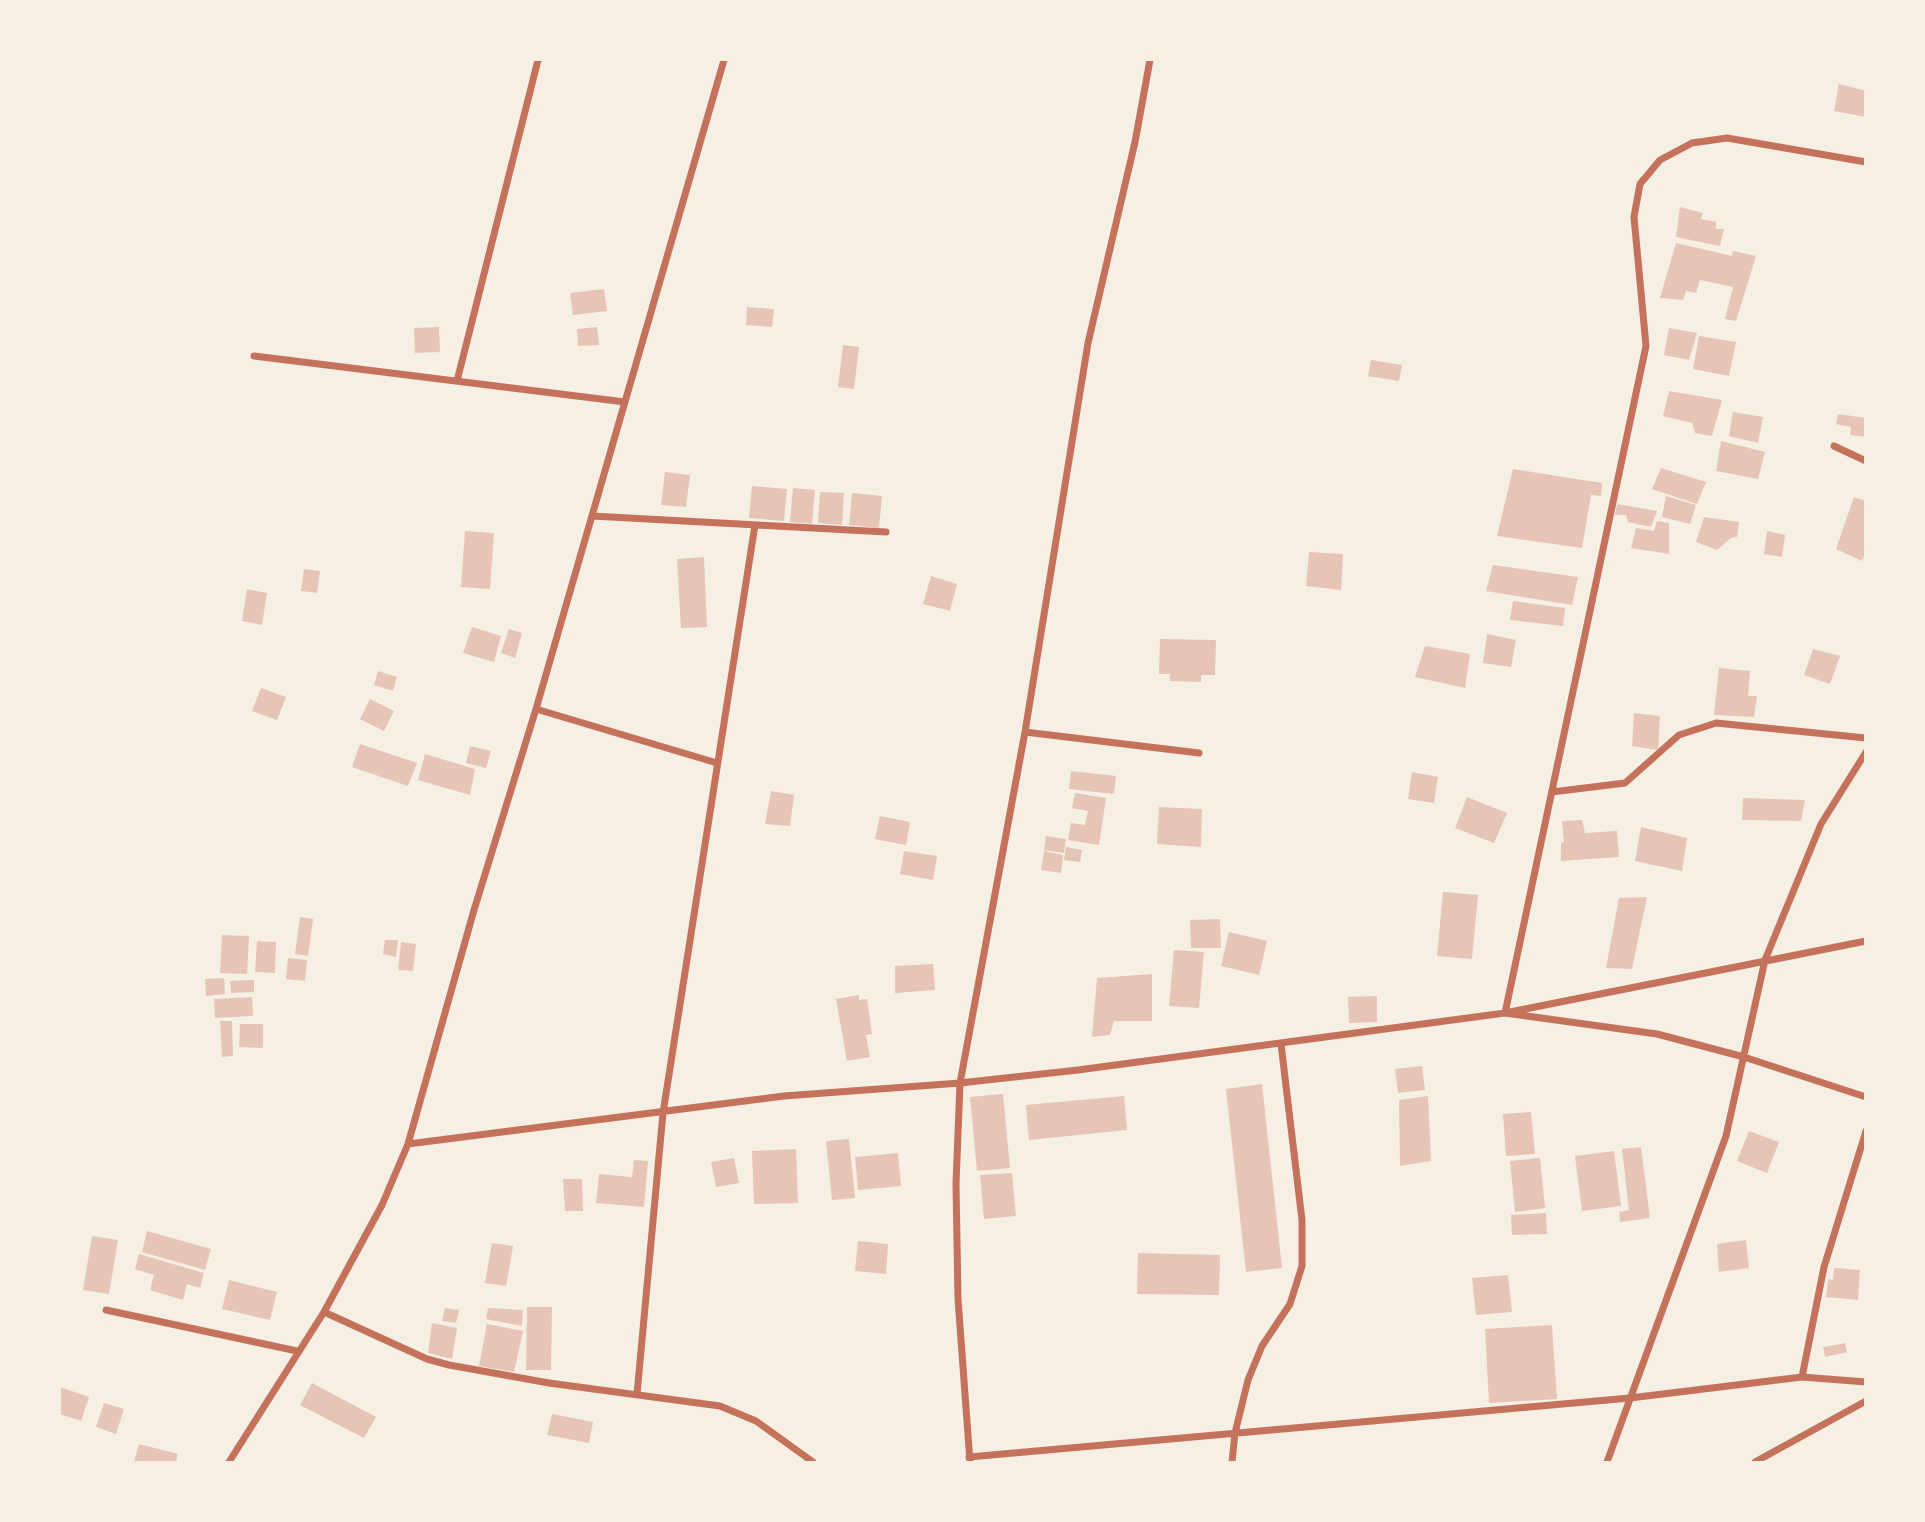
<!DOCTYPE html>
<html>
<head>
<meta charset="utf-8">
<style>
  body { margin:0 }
  #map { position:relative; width:1925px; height:1522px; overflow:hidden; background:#f6efe4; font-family:Rubik,sans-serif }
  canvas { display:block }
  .frame { position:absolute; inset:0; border:61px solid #f6efe4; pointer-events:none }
</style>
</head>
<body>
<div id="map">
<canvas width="1925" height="1522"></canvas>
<div class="frame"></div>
</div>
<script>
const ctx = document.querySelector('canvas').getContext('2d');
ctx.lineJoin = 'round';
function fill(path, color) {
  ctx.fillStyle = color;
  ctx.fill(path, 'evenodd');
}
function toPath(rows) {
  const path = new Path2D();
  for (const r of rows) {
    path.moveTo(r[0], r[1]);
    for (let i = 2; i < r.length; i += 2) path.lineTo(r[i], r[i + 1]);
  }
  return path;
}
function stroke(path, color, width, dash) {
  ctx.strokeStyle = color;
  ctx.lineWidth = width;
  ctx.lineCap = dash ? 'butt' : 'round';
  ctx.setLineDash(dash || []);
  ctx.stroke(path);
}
fill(toPath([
  [1839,84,1866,91,1866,117,1834,111],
  [1680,207,1703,213,1701,219,1716,222,1716,229,1724,229,1720,246,1676,237],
  [1676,243,1732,256,1733,251,1756,256,1736,321,1725,319,1733,287,1700,280,1696,293,1686,291,1683,300,1660,298],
  [604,289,607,311,573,315,570,293],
  [747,307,774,309,772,327,746,325],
  [439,327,440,352,415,353,414,328],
  [597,327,599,345,578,346,577,329],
  [1669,328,1697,333,1689,360,1664,355],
  [1699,336,1736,342,1729,376,1693,369],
  [843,345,859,347,854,389,838,387],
  [1371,360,1402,365,1399,381,1368,376],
  [1669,391,1722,400,1712,436,1695,433,1692,423,1663,416],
  [1733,412,1763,417,1758,443,1729,436],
  [1838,414,1866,418,1866,437,1850,435,1851,427,1836,424],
  [1721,441,1765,452,1758,479,1716,471],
  [1661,468,1706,482,1697,504,1652,489],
  [1513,469,1602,483,1601,496,1591,495,1582,548,1497,536],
  [665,472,690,475,686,507,661,505],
  [752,486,787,489,784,521,749,518],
  [793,488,815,490,812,524,790,522],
  [820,492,844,493,842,525,818,523],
  [852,493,882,496,879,528,849,525],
  [1666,496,1696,505,1690,524,1662,517],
  [1854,497,1866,501,1866,553,1862,561,1836,549],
  [1617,504,1657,511,1651,527,1628,522,1626,515,1615,515],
  [1704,517,1739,522,1737,537,1731,538,1717,550,1696,542],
  [1657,521,1669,523,1669,554,1631,548,1636,528,1654,531],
  [465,531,494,533,490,589,461,587],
  [1767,531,1785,535,1782,557,1764,554],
  [1309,552,1343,554,1341,590,1306,586],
  [704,557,707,627,681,628,677,559],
  [1493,565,1578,577,1572,605,1486,591],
  [304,569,320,571,317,593,301,591],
  [931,576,957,584,950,611,923,604],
  [247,589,267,593,262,625,242,621],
  [1513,601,1565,608,1563,626,1510,620],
  [472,627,501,636,494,662,463,653],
  [509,629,522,633,515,658,501,653],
  [1487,634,1516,640,1511,667,1483,663],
  [1160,639,1216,640,1215,675,1201,675,1201,682,1170,681,1170,674,1159,674],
  [1425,646,1470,654,1465,688,1415,677],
  [1813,649,1840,656,1830,684,1804,675],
  [1719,668,1750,671,1748,696,1757,696,1754,717,1714,715],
  [378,671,397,677,393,691,374,685],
  [261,688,286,697,277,720,252,711],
  [370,699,394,711,384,731,360,719],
  [1634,713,1660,716,1658,750,1632,746],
  [360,744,417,763,408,786,352,767],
  [470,746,491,751,486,768,466,763],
  [425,754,475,769,470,795,418,780],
  [1071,771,1116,776,1114,794,1069,789],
  [1412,772,1438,777,1434,803,1408,799],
  [771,791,794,795,790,826,765,824],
  [1075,793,1106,798,1099,845,1068,840,1071,823,1085,825,1088,811,1072,808],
  [1467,797,1507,813,1494,843,1455,828],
  [1743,798,1805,800,1801,821,1742,820],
  [1159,807,1202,809,1201,847,1157,844],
  [880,816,910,822,906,845,875,839],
  [1582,820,1585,833,1617,831,1619,857,1561,861,1561,843,1564,842,1562,821],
  [1641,827,1687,838,1682,871,1635,861],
  [1046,836,1066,839,1064,853,1044,850],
  [1066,847,1082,850,1080,862,1064,860],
  [904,851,937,856,933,880,900,874],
  [1044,851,1063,855,1061,873,1041,870],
  [1443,892,1478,895,1472,959,1437,956],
  [1647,897,1632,969,1606,968,1619,898],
  [300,917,313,919,308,956,295,954],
  [1220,919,1221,948,1191,948,1190,920],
  [1229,932,1267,941,1259,975,1221,966],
  [222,935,249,936,247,974,220,973],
  [385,940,398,940,396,957,383,954],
  [257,941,276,942,275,973,255,972],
  [401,942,416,944,413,971,398,970],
  [1174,950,1204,952,1199,1008,1169,1006],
  [288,958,307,960,305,981,286,979],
  [933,964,935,990,895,993,895,966],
  [1152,974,1152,1021,1114,1021,1110,1035,1092,1037,1097,978],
  [224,978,225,994,206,996,205,979],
  [254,980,254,992,231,993,230,981],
  [859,995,859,1000,867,999,872,1034,866,1035,870,1057,847,1061,836,999],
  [1377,996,1377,1022,1349,1023,1348,997],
  [252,997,253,1016,215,1018,214,999],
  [220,1021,232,1021,233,1056,222,1057],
  [240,1024,263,1024,263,1048,239,1047],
  [1422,1066,1425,1090,1398,1093,1395,1069],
  [1262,1084,1282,1268,1246,1272,1226,1089],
  [1003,1094,1010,1168,977,1171,970,1097],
  [1124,1096,1127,1130,1029,1140,1026,1105],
  [1428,1096,1431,1161,1400,1166,1399,1100],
  [1531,1112,1535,1154,1506,1156,1503,1114],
  [1749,1131,1779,1142,1767,1173,1737,1161],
  [849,1139,855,1198,832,1200,826,1141],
  [1641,1147,1650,1218,1620,1222,1619,1212,1629,1210,1622,1149],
  [796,1149,798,1203,754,1204,752,1151],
  [1614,1151,1621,1206,1582,1211,1575,1156],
  [898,1153,901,1186,858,1190,855,1157],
  [734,1158,739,1183,716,1187,711,1162],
  [1540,1158,1545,1208,1515,1212,1510,1161],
  [634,1160,648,1161,644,1207,596,1203,599,1174,632,1177],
  [1012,1173,1016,1216,984,1219,980,1175],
  [563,1179,582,1179,583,1211,565,1211],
  [1546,1213,1547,1234,1512,1235,1511,1215],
  [147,1231,211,1249,205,1270,142,1252],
  [92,1236,118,1240,109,1294,83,1290],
  [1746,1240,1749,1268,1719,1272,1717,1244],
  [858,1241,888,1244,886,1274,855,1271],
  [492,1243,513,1246,506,1286,485,1283],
  [1138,1253,1220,1255,1219,1295,1137,1294],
  [139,1254,204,1273,200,1288,187,1284,183,1300,150,1290,154,1275,135,1269],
  [1834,1268,1860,1270,1858,1300,1826,1297,1828,1279,1833,1280],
  [1508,1275,1512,1312,1476,1315,1472,1278],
  [229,1280,277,1292,270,1320,222,1309],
  [527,1307,552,1307,551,1370,526,1370],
  [445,1308,459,1310,456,1323,442,1321],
  [488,1308,523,1310,522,1326,486,1319],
  [432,1323,457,1328,452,1359,428,1353],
  [487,1324,523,1331,514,1372,479,1366],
  [1552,1325,1557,1399,1489,1403,1485,1329],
  [1845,1343,1847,1352,1825,1357,1823,1347],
  [312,1383,376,1417,364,1438,300,1405],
  [60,1387,89,1397,81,1421,60,1414],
  [104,1403,124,1409,116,1434,96,1427],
  [552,1414,593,1422,589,1443,547,1435],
  [139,1444,178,1454,176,1462,134,1462]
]), '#e6c5b7');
stroke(toPath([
  [1866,162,1727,138,1692,143,1660,160,1640,184,1634,217,1646,346,1505,1013,1657,1034,1744,1057,1866,1097],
  [254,356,625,402],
  [457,381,538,60],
  [1834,446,1866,461],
  [592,516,886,532],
  [536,709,717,763],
  [1025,732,1199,753],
  [1552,792,1625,783,1679,735,1716,723,1866,738],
  [408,1144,784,1096,960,1083,1078,1070,1505,1013,1866,941],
  [106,1310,297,1351],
  [324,1312,427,1359,449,1365,549,1383,720,1406,756,1421,813,1462],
  [1802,1377,1824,1267,1866,1131],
  [637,1394,663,1113,755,525],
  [969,1457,1630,1398,1802,1377,1866,1382],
  [229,1462,324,1312,382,1205,408,1144,474,910,536,709,724,60],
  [970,1462,958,1299,956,1184,960,1083,1025,732,1088,343,1135,142,1150,60],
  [1232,1462,1235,1433,1248,1380,1262,1346,1290,1304,1302,1266,1302,1220,1281,1044],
  [1607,1462,1726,1136,1765,960,1821,824,1866,752],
  [1755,1462,1866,1401]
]), '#c5725c', 7);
</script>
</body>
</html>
